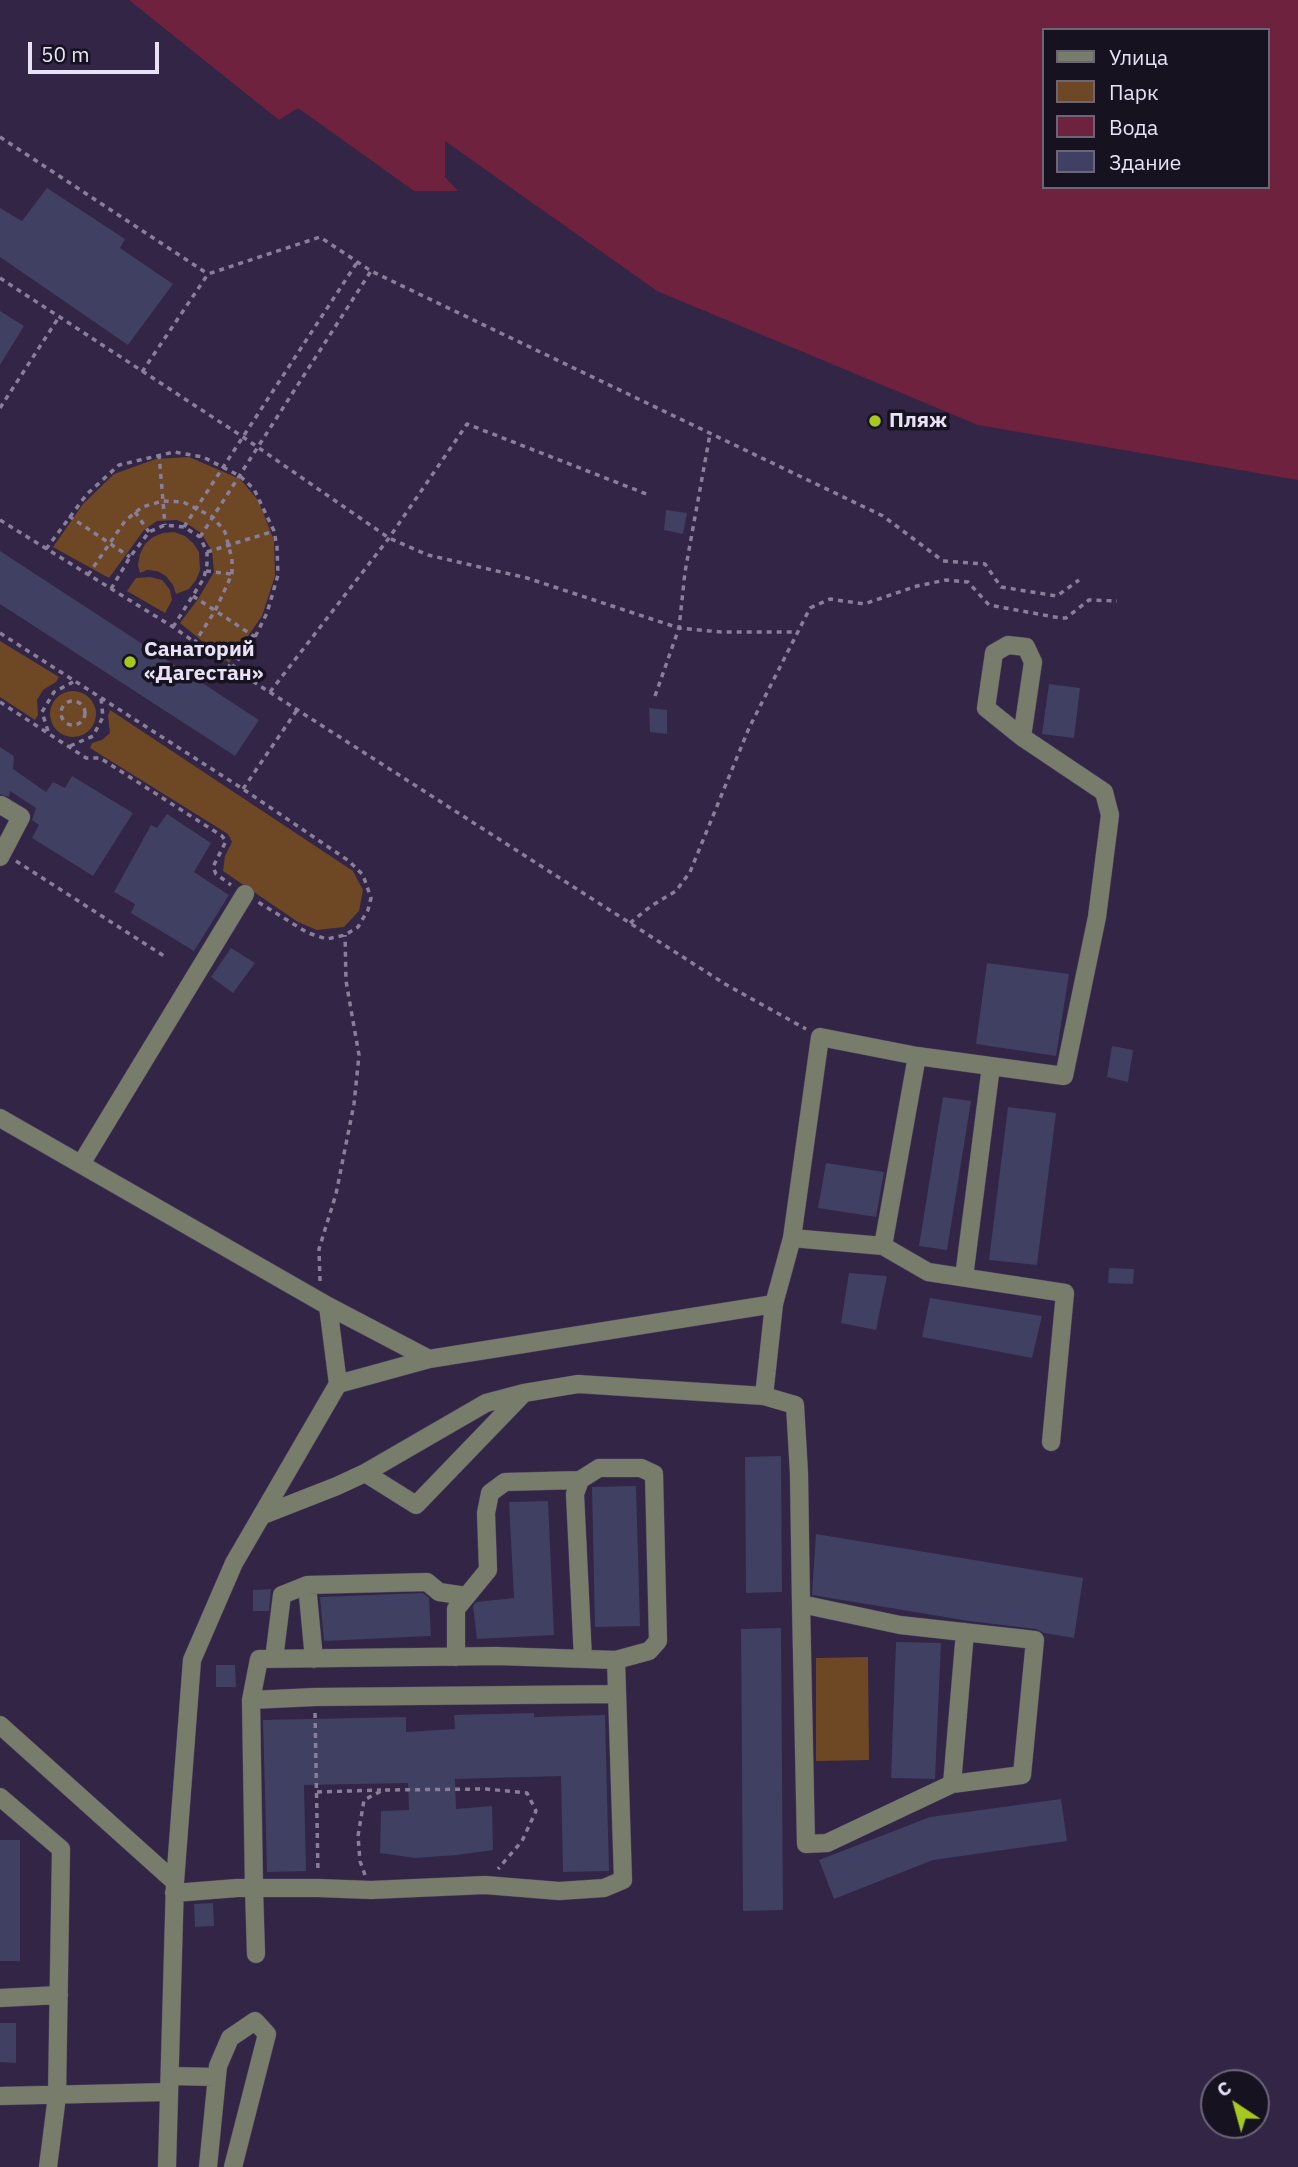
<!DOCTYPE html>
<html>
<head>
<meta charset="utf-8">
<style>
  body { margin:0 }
  #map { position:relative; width:1298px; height:2167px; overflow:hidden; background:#322545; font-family:"IBM Plex Sans",sans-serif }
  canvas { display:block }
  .legend { position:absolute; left:1042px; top:28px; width:228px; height:161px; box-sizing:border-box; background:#171220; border:2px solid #6b6576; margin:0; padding:9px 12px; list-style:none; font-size:21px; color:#e9e2f7 }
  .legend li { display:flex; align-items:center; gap:14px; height:35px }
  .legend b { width:35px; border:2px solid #6b6576 }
  .north { position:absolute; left:1200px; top:2069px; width:70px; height:70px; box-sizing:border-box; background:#171220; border:2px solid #6b6576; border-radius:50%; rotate:324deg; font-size:19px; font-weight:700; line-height:28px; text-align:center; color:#e9e2f7 }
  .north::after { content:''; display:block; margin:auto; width:24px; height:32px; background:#a7c81f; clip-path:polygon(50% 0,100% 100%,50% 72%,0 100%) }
  .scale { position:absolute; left:28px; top:42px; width:131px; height:32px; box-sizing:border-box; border:4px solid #e9e2f7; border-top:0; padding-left:9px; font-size:21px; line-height:24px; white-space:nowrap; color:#e9e2f7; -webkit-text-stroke:5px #171220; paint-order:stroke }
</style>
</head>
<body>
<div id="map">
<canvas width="1298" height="2167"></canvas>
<ul class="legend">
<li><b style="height:9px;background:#777c6b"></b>Улица</li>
<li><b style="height:19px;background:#6e4725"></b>Парк</li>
<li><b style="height:19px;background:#6e223e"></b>Вода</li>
<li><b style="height:19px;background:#3f4062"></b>Здание</li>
</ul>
<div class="north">С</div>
<div class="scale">50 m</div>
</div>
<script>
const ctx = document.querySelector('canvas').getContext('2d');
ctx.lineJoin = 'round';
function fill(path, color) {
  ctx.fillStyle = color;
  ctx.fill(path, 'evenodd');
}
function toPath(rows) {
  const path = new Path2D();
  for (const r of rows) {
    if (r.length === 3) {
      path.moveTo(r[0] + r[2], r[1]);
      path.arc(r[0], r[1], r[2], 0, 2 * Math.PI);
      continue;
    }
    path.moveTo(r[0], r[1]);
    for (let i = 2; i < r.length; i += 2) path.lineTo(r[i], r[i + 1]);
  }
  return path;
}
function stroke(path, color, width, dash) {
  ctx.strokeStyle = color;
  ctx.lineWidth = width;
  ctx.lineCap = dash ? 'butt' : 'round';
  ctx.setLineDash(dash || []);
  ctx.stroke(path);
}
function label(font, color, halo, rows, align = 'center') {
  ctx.font = font + ' "IBM Plex Sans",sans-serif';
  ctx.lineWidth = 7;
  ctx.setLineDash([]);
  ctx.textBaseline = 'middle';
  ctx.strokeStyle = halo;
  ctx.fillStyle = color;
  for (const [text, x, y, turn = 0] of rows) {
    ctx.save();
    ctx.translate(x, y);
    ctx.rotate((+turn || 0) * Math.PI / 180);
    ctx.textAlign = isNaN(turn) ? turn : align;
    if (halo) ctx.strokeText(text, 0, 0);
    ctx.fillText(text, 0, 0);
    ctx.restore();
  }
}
fill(toPath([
  [189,457,240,479,258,500,274,540,275,576,262,616,229,663,180,623,198,599,214,572,212,551,201,533,189,525,177,520,157,521,144,530,109,578,53,547,83,504,114,474,156,459],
  [174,532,185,536,193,543,199,552,200,570,196,580,189,589,176,594,173,585,166,576,157,571,147,570,140,573,138,565,140,554,145,544,153,537,163,533],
  [150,577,162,580,170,590,172,600,165,613,127,591,136,578],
  [0,641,59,677,56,682,43,690,37,700,38,715,35,720,0,697],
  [73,714,23],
  [110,710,353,871,363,890,359,911,344,927,317,930,298,922,223,871,225,856,232,842,228,834,90,748,92,743,102,740,110,733,108,716],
  [868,1657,869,1760,816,1761,816,1658]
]), '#6e4725');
fill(toPath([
  [129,0,1298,0,1298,480,978,425,657,291,445,141,445,177,458,191,414,191,298,108,279,120],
  [1044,30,1268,30,1268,187,1044,187]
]), '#6e223e');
fill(toPath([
  [47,188,125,239,120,248,173,284,128,345,0,257,0,208,22,221],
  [0,311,24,326,0,365],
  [666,510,687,513,683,534,664,530],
  [0,551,259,720,235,756,0,604],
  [1049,684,1080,688,1074,738,1042,734],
  [649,708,667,710,667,734,650,732],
  [0,747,14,756,13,769,46,792,53,782,65,788,72,776,133,813,93,876,32,838,39,825,32,820,36,808,10,791,9,797,0,794],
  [167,814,211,843,194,872,229,895,194,951,131,913,135,904,114,892,151,825,157,828],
  [231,948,255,963,233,993,211,977],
  [987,963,1069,974,1056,1056,976,1044],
  [1112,1046,1133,1050,1128,1082,1107,1077],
  [943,1097,971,1101,947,1250,919,1246],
  [1008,1107,1056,1113,1037,1265,989,1260],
  [826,1163,884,1172,876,1217,818,1208],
  [1109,1268,1134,1269,1133,1284,1108,1283],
  [849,1273,887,1276,876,1330,841,1323],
  [930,1298,1042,1316,1032,1358,922,1337],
  [781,1456,782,1592,746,1593,745,1457],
  [636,1486,640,1626,595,1627,592,1487],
  [548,1501,554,1635,477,1639,473,1606,476,1602,514,1598,509,1502],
  [816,1534,1083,1578,1074,1638,1044,1633,1036,1629,969,1621,812,1595],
  [271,1589,269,1611,253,1611,253,1590],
  [423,1593,429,1598,431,1636,324,1641,320,1597],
  [781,1628,783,1910,743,1911,741,1629],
  [896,1642,941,1643,935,1779,891,1778],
  [216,1665,235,1665,236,1687,216,1687],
  [534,1713,534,1717,605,1715,609,1871,563,1872,561,1776,455,1779,456,1809,492,1806,493,1850,457,1855,415,1858,380,1853,381,1811,409,1810,408,1783,304,1785,306,1871,267,1872,263,1720,406,1717,406,1732,455,1729,454,1715],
  [1061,1799,1067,1841,933,1860,834,1899,819,1860,930,1817],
  [0,1840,20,1840,20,1961,0,1961],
  [213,1903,214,1926,195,1927,194,1904],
  [0,2023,16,2023,16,2063,0,2062]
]), '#3f4062');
const minor = toPath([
  [0,806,1,805,21,817,0,857],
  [0,1118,328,1306,429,1359,774,1304,792,1238,820,1037,917,1056,1064,1076,1097,917,1110,815,1104,792,1022,737,1033,662,1026,647,1008,645,994,653,986,708,1022,737],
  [81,1164,245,894],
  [792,1238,883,1246,928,1272,1065,1293,1051,1442],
  [883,1246,917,1056],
  [964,1277,991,1066],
  [338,1384,429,1359],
  [764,1396,774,1304],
  [365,1473,416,1505,524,1393],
  [263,1515,337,1486,365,1473,486,1403,524,1393,578,1384,764,1396,795,1405,799,1473,801,1604,806,1844,827,1843,952,1784,1022,1775,1035,1640,900,1625,801,1604],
  [307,1585,314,1659],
  [456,1657,456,1609,488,1570,486,1513,490,1493,505,1482,580,1480],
  [274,1659,282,1595,307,1585,427,1582,439,1592,466,1596],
  [583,1659,575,1494,580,1480,599,1468,641,1468,654,1474,658,1641,649,1651,616,1660],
  [251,1700,315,1697,617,1694],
  [0,1725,175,1882],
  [952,1784,965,1632],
  [0,1797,61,1849,57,2096,48,2167],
  [174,1893,237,1888,318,1888,371,1890,485,1885,559,1891,604,1888,623,1880,616,1660,497,1656,259,1659,251,1700,254,1888,256,1954],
  [0,1998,59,1995],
  [171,2076,217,2077],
  [0,2096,167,2092],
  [167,2167,175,1882,192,1660,234,1563,338,1384,328,1306],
  [208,2167,218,2066,230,2038,255,2021,267,2034,233,2167]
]);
stroke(minor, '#4f4361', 19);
stroke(toPath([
  [0,137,208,274],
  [0,278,243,437,389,538,428,555,527,578,679,628,721,632,796,632],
  [142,372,208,274,320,237,371,271,883,516,943,561,985,564,1001,587,1057,596,1079,580],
  [0,408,59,317],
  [159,454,165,525],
  [135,512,149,532],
  [69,516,130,557],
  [0,520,173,627,232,668,725,984,806,1029],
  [184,527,358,261],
  [200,537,371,271],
  [46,549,87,494,119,465,174,452,203,457,240,476,254,489,274,531,277,547,278,575,267,613,255,637,232,668],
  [207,552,274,531],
  [206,571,231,574],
  [88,575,125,521,142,507,163,501,183,502,213,517,225,532,232,559,232,574,215,611,195,642],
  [111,589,130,557,149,532,165,525,184,527,200,537,207,552,207,564,204,578,173,627],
  [193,596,255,637],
  [0,633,243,789,349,861,363,875,371,898,368,910,358,927,345,935,327,939,308,933,258,902],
  [270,692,389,538,467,424,649,495],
  [655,696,679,628,685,572,710,434],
  [73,713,12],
  [0,702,86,758,100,758,222,836,226,841,213,867,216,874,231,885],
  [48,731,42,712,54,692,73,682],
  [70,746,93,736,103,717,101,698],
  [243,789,297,710],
  [16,861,164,956],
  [630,923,651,906,676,891,690,872,749,728,810,608,830,599,864,604,917,586,946,580,968,582,989,605,1060,618,1066,618,1089,600,1117,601],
  [320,1281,319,1249,336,1194,354,1104,359,1055,346,981,345,935],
  [315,1713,318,1873],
  [317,1792,381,1790],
  [365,1875,360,1861,358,1836,364,1800,383,1790,486,1789,527,1793,536,1811,522,1841,498,1869]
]), '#897f9a', 3.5, [5, 5]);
stroke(minor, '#777c6b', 18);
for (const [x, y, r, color] of [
  [875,421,7,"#a7c81f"],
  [130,662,7,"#a7c81f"]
]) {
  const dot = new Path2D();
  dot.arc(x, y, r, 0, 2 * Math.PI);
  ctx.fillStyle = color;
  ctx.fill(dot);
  stroke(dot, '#171220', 2.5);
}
label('bold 21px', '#e9e2f7', '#171220', [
  ["Пляж",889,421],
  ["Санаторий",144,650],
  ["«Дагестан»",144,674]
], 'left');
</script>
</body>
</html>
